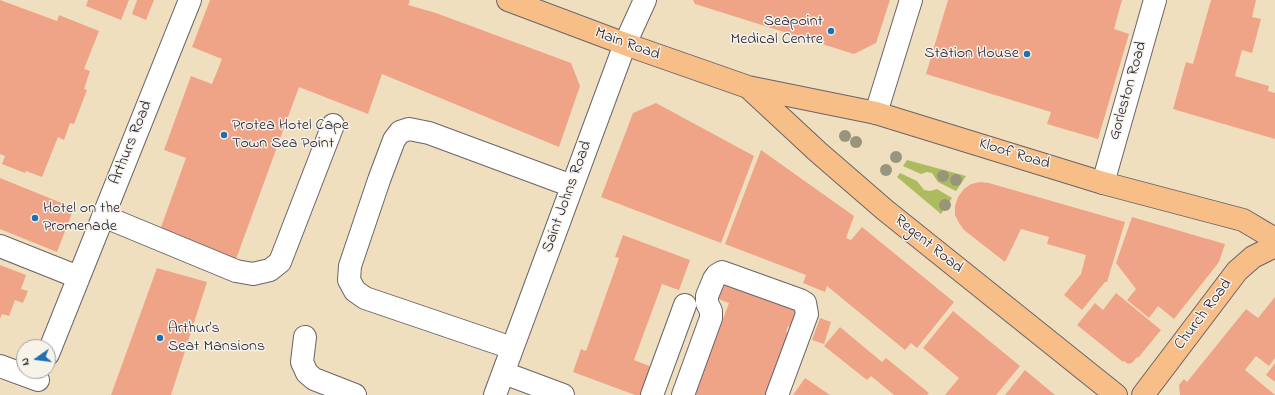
<!DOCTYPE html>
<html>
<head>
<meta charset="utf-8">
<style>
  body { margin:0 }
  #map { position:relative; width:1275px; height:395px; overflow:hidden; background:#f0dfbf; font-family:"Indie Flower",sans-serif }
  canvas { display:block }
  .north { position:absolute; left:16px; top:339px; width:40px; height:40px; box-sizing:border-box; background:#f7f3e8; border:1px solid #a29fa3; border-radius:50%; rotate:256deg; font-size:11px; font-weight:700; line-height:16px; text-align:center; color:#22223b }
  .north::after { content:''; display:block; margin:auto; width:14px; height:18px; background:#1f6fb2; clip-path:polygon(50% 0,100% 100%,50% 72%,0 100%) }
</style>
</head>
<body>
<div id="map">
<canvas width="1275" height="395"></canvas>
<div class="north">N</div>
</div>
<script>
const ctx = document.querySelector('canvas').getContext('2d');
ctx.lineJoin = 'round';
function fill(path, color) {
  ctx.fillStyle = color;
  ctx.fill(path, 'evenodd');
}
function toPath(rows) {
  const path = new Path2D();
  for (const r of rows) {
    path.moveTo(r[0], r[1]);
    for (let i = 2; i < r.length; i += 2) path.lineTo(r[i], r[i + 1]);
  }
  return path;
}
function stroke(path, color, width, dash) {
  ctx.strokeStyle = color;
  ctx.lineWidth = width;
  ctx.lineCap = dash ? 'butt' : 'round';
  ctx.setLineDash(dash || []);
  ctx.stroke(path);
}
function label(font, color, halo, rows, align = 'center') {
  ctx.font = font + ' "Indie Flower",sans-serif';
  ctx.lineWidth = 3;
  ctx.setLineDash([]);
  ctx.textBaseline = 'middle';
  ctx.strokeStyle = halo;
  ctx.fillStyle = color;
  for (const [text, x, y, turn = 0] of rows) {
    ctx.save();
    ctx.translate(x, y);
    ctx.rotate((+turn || 0) * Math.PI / 180);
    ctx.textAlign = isNaN(turn) ? turn : align;
    if (halo) ctx.strokeText(text, 0, 0);
    ctx.fillText(text, 0, 0);
    ctx.restore();
  }
}
fill(toPath([
  [907,160,966,176,956,191,938,182,932,173,927,172,921,174,903,166],
  [900,173,917,181,924,190,930,191,937,189,952,198,941,214,897,177]
]), '#acbb5e');
fill(toPath([
  [0,0,57,21,59,15,99,31,84,69,90,71,84,89,87,90,74,124,70,123,64,140,58,137,42,177,26,171,25,173,2,164,5,156,0,154],
  [88,0,129,0,121,20,86,6],
  [137,0,154,0,146,20,132,14],
  [210,0,409,0,410,1,408,5,436,13,571,63,580,86,559,147,382,74,368,114,299,87,236,259,160,230,186,158,164,150,191,76,212,84,222,59,192,47],
  [693,0,890,0,876,43,854,54,695,4],
  [948,0,1122,0,1114,29,1129,34,1098,139,1047,124,1051,112,926,74],
  [1211,0,1256,0,1252,17,1261,19,1252,53,1242,50,1235,76,1269,86,1268,91,1275,93,1275,139,1173,109,1186,62,1193,64],
  [656,103,754,156,721,243,601,197,633,113],
  [761,150,854,216,846,238,851,240,862,227,954,302,917,348,911,343,905,350,827,286,825,292,803,283,806,275,725,244],
  [0,178,74,208,57,252,0,229],
  [980,182,989,183,1125,222,1107,282,1105,282,1082,310,1064,295,1081,274,1086,255,1047,244,1049,237,1021,229,1005,262,964,230,959,223,955,215,955,206,958,197,964,189,971,184],
  [1132,217,1225,244,1219,262,1174,319,1158,306,1149,318,1127,300,1136,289,1116,263],
  [623,235,690,260,679,290,662,284,634,360,652,367,642,395,635,395,573,372,581,349,586,351,619,258,615,257],
  [0,265,26,275,21,289,28,291,23,303,15,300,9,316,2,314,0,319],
  [157,268,207,282,171,395,111,395],
  [720,278,795,306,794,310,800,312,794,329,788,326,786,332,792,334,769,395,694,395,729,303,713,297],
  [1116,293,1161,330,1138,358,1137,357,1132,363,1128,364,1124,361,1123,362,1077,325,1095,303,1103,310],
  [1275,297,1275,358,1269,366,1256,356,1245,370,1275,395,1180,395,1179,385,1184,379,1187,382,1246,309,1258,318],
  [953,311,1020,366,996,395,945,395,959,378,923,348],
  [820,318,831,322,824,344,812,340],
  [840,327,882,362,886,358,929,393,927,395,894,395,871,376,867,380,824,346],
  [1275,363,1275,382,1266,375],
  [1025,370,1055,395,1005,395],
  [805,378,830,395,793,395]
]), '#efa487');
const minor = toPath([
  [876,113,911,0],
  [1103,183,1155,0],
  [103,216,236,271,253,274,270,270,280,262,333,125],
  [0,246,78,277],
  [305,337,302,362,307,373,314,379,355,395],
  [512,348,365,298,355,291,349,280,350,266,379,180,394,140,400,132,409,129,429,133,572,186],
  [48,354,190,0],
  [0,366,38,380],
  [504,373,563,395],
  [495,395,625,44,645,0],
  [652,395,685,305],
  [683,395,711,318,711,311,707,303,707,296,714,279,717,275,722,272,800,300,805,303,807,314,777,395]
]);
const major = toPath([
  [508,0,625,44,748,87,876,113,1103,183,1243,220,1275,239],
  [748,87,818,152,885,210,1116,395],
  [1143,395,1237,271,1253,257,1275,246]
]);
stroke(minor, '#6a6469', 24);
stroke(major, '#6a6469', 24);
stroke(minor, '#fff', 22);
stroke(major, '#f7be88', 22);
ctx.fillStyle = '#99957d';
for (const [x, y] of [
  [845,136],
  [856,142],
  [896,157],
  [886,170],
  [943,176],
  [956,180],
  [945,205]
]) {
  ctx.beginPath();
  ctx.arc(x, y, 6, 0, 2 * Math.PI);
  ctx.fill();
}
for (const [x, y, r, color] of [
  [831,31,4,"#1f6fb2"],
  [1027,54,4,"#1f6fb2"],
  [224,135,4,"#1f6fb2"],
  [35,218,4,"#1f6fb2"],
  [160,338,4,"#1f6fb2"]
]) {
  const dot = new Path2D();
  dot.arc(x, y, r, 0, 2 * Math.PI);
  ctx.fillStyle = color;
  ctx.fill(dot);
  stroke(dot, '#f7f3e8', 1.5);
}
label('16px', '#22223b', '#f7f3e8', [
  ["Seapoint",823,22,"right"],
  ["Medical Centre",823,40,"right"],
  ["Station House",1019,54,"right"],
  ["Protea Hotel Cape",232,126],
  ["Town Sea Point",232,144],
  ["Hotel on the",43,209],
  ["Promenade",43,227],
  ["Arthur's",168,329],
  ["Seat Mansions",168,347]
], 'left');
label('16px', '#22223b', '#f7f3e8', [
  ["Main Road",627,45,20],
  ["Gorleston Road",1129,91,-74],
  ["Arthurs Road",132,143,-68],
  ["Kloof Road",1014,155,17],
  ["Saint Johns Road",568,197,-70],
  ["Regent Road",928,245,39],
  ["Church Road",1204,315,-53]
]);
</script>
</body>
</html>
